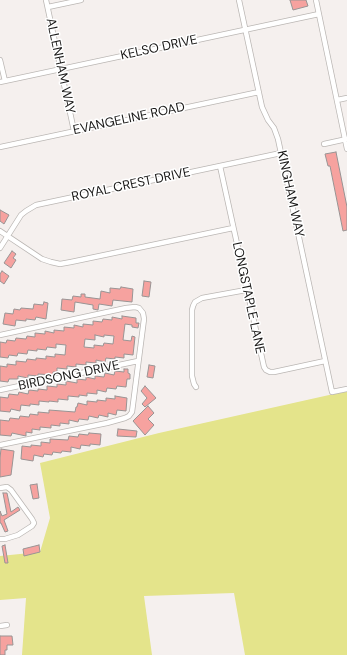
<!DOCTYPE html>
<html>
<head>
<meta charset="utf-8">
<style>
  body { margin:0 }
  canvas { display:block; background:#f5f0ee }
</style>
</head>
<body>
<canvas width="347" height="655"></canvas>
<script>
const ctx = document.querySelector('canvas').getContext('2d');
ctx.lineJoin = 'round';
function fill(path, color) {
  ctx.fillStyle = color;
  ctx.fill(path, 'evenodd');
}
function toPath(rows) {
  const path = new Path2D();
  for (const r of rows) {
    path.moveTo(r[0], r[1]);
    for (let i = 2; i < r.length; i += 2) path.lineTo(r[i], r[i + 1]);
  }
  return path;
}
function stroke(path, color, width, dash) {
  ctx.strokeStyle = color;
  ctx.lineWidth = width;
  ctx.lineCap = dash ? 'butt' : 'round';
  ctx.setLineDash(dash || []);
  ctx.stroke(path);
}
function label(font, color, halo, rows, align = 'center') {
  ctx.font = font + ' "DM Sans",sans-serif';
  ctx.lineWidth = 3;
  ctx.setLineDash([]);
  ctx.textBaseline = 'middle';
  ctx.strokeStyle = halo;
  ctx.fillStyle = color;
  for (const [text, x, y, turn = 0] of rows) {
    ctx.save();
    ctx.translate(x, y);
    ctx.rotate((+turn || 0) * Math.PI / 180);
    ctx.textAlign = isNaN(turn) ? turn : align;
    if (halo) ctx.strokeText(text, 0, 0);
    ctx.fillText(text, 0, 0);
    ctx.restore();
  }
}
fill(toPath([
  [347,391,347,655,245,655,234,593,144,596,152,655,22,655,26,598,0,600,0,556,40,552,50,518,40,463,159,433]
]), '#e4e48b');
const building = toPath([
  [290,0,306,0,308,6,293,10,290,0],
  [336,152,347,207,347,230,343,231,330,166,328,166,325,154,336,152],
  [0,210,9,215,4,224,0,221,0,210],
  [12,251,16,254,13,258,16,260,11,268,4,263,12,251],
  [2,271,9,276,4,284,0,281,0,274,2,271],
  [144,281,151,282,149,297,142,296,144,281],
  [121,287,133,289,132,302,113,300,112,306,99,304,98,310,93,309,93,305,75,302,74,312,61,310,62,299,72,300,73,296,81,297,81,294,85,294,85,297,100,299,101,291,110,293,110,288,120,289,121,287],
  [44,302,48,303,46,319,36,317,35,320,26,319,26,321,16,320,15,326,3,324,5,313,13,314,14,309,20,310,21,308,33,309,34,304,43,305,44,302],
  [122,316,136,318,136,323,139,323,138,328,132,327,132,325,125,324,123,340,131,341,132,336,135,337,133,355,124,354,124,358,115,357,115,359,106,358,105,362,96,360,96,363,86,362,86,365,76,364,76,367,67,366,67,369,57,368,57,372,53,372,53,375,38,374,38,376,28,375,28,378,18,376,18,379,9,379,8,382,0,381,0,366,7,367,7,364,16,365,16,361,26,362,27,359,36,360,36,358,46,359,46,356,55,357,55,354,65,355,66,345,56,344,56,348,47,347,46,350,37,349,37,351,28,350,27,354,18,353,17,356,9,355,8,358,0,357,0,342,6,343,7,340,15,341,16,338,26,339,27,336,35,337,35,333,45,334,45,331,54,333,54,330,64,331,64,327,74,328,74,325,83,327,83,324,93,325,93,321,102,322,103,319,112,320,112,317,122,319,122,316],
  [95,335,104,337,104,335,114,336,113,344,104,343,103,346,94,345,94,348,84,347,85,339,95,340,95,335],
  [149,365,155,366,153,378,147,377,149,365],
  [124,369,128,369,128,373,130,374,130,379,127,379,126,387,117,386,116,389,107,388,106,392,97,390,97,394,87,393,87,396,79,395,79,397,68,396,68,400,58,399,58,402,49,401,49,402,39,401,39,405,30,404,30,406,21,405,20,411,11,409,10,412,0,411,0,397,8,398,9,394,18,395,19,392,28,394,29,390,38,391,38,389,47,390,47,386,57,387,57,384,66,385,66,381,77,383,77,379,86,380,86,377,95,379,95,376,104,377,105,373,114,375,115,371,124,372,124,369],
  [145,386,156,398,145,407,142,404,147,398,141,391,145,386],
  [115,396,127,398,126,411,117,410,116,415,108,413,108,417,99,415,98,418,89,416,88,420,79,419,78,422,69,420,69,424,60,423,60,426,51,425,51,428,40,427,40,430,32,429,32,433,26,432,26,436,12,433,11,436,0,435,0,420,9,421,10,418,19,419,20,416,29,417,30,414,38,415,38,412,49,413,49,410,75,412,76,407,77,407,78,403,87,405,87,401,97,402,97,400,106,401,106,398,115,399,115,396],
  [148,406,154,413,148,419,154,425,145,435,133,421,148,406],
  [118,429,137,431,136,437,117,436,118,429],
  [89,433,101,434,100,445,90,444,90,446,81,445,80,449,71,447,71,452,62,451,61,453,53,452,52,455,44,454,43,457,34,455,33,461,21,459,22,446,31,447,31,445,41,446,41,442,50,443,50,439,68,440,69,436,78,437,79,434,88,435,89,433],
  [1,449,14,451,11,475,0,477,0,458,1,449],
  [37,484,39,498,33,499,30,485,37,484],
  [3,493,7,493,11,512,18,507,20,510,4,520,8,531,5,532,1,523,0,523,0,511,2,516,7,514,3,493],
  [5,545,8,563,5,563,2,546,5,545],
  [39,545,40,552,24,556,23,549,39,545],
  [0,636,12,636,13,645,7,645,7,650,5,650,5,655,0,655,0,636]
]);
fill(building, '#f6a29f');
stroke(building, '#999494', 1);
const street = toPath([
  [46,0,74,131],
  [239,0,262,107,268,120,274,128,278,139,332,392,347,389],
  [316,0,347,149],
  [48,7,81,0],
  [0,60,5,81],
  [0,82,319,14],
  [337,100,347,98],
  [324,144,347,139],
  [0,147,259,92],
  [220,166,264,367,266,370,270,372,274,372,325,361],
  [0,231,42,259,51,262,60,264,71,262,233,228],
  [0,248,21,215,26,211,36,205,281,153],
  [0,335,126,308,135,307,139,308,143,313,144,319,132,412,129,416,125,418,107,423,0,445],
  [196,387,194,384,192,376,192,310,193,306,195,302,202,298,246,290],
  [0,390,138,361],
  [0,488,7,487,11,490,32,519,34,523,32,526,18,535,5,539,0,539],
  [0,626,7,625]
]);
stroke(street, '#bbb7b4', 6);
stroke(street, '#fff', 4.5);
label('13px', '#191817', '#fff', [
  ["KELSO DRIVE",159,48,-12],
  ["ALLENHAM WAY",60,66,78],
  ["EVANGELINE ROAD",129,119,-12],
  ["ROYAL CREST DRIVE",131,185,-12],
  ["KINGHAM WAY",290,194,78],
  ["LONGSTAPLE LANE",248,298,78],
  ["BIRDSONG DRIVE",69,376,-12]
]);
</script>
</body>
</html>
